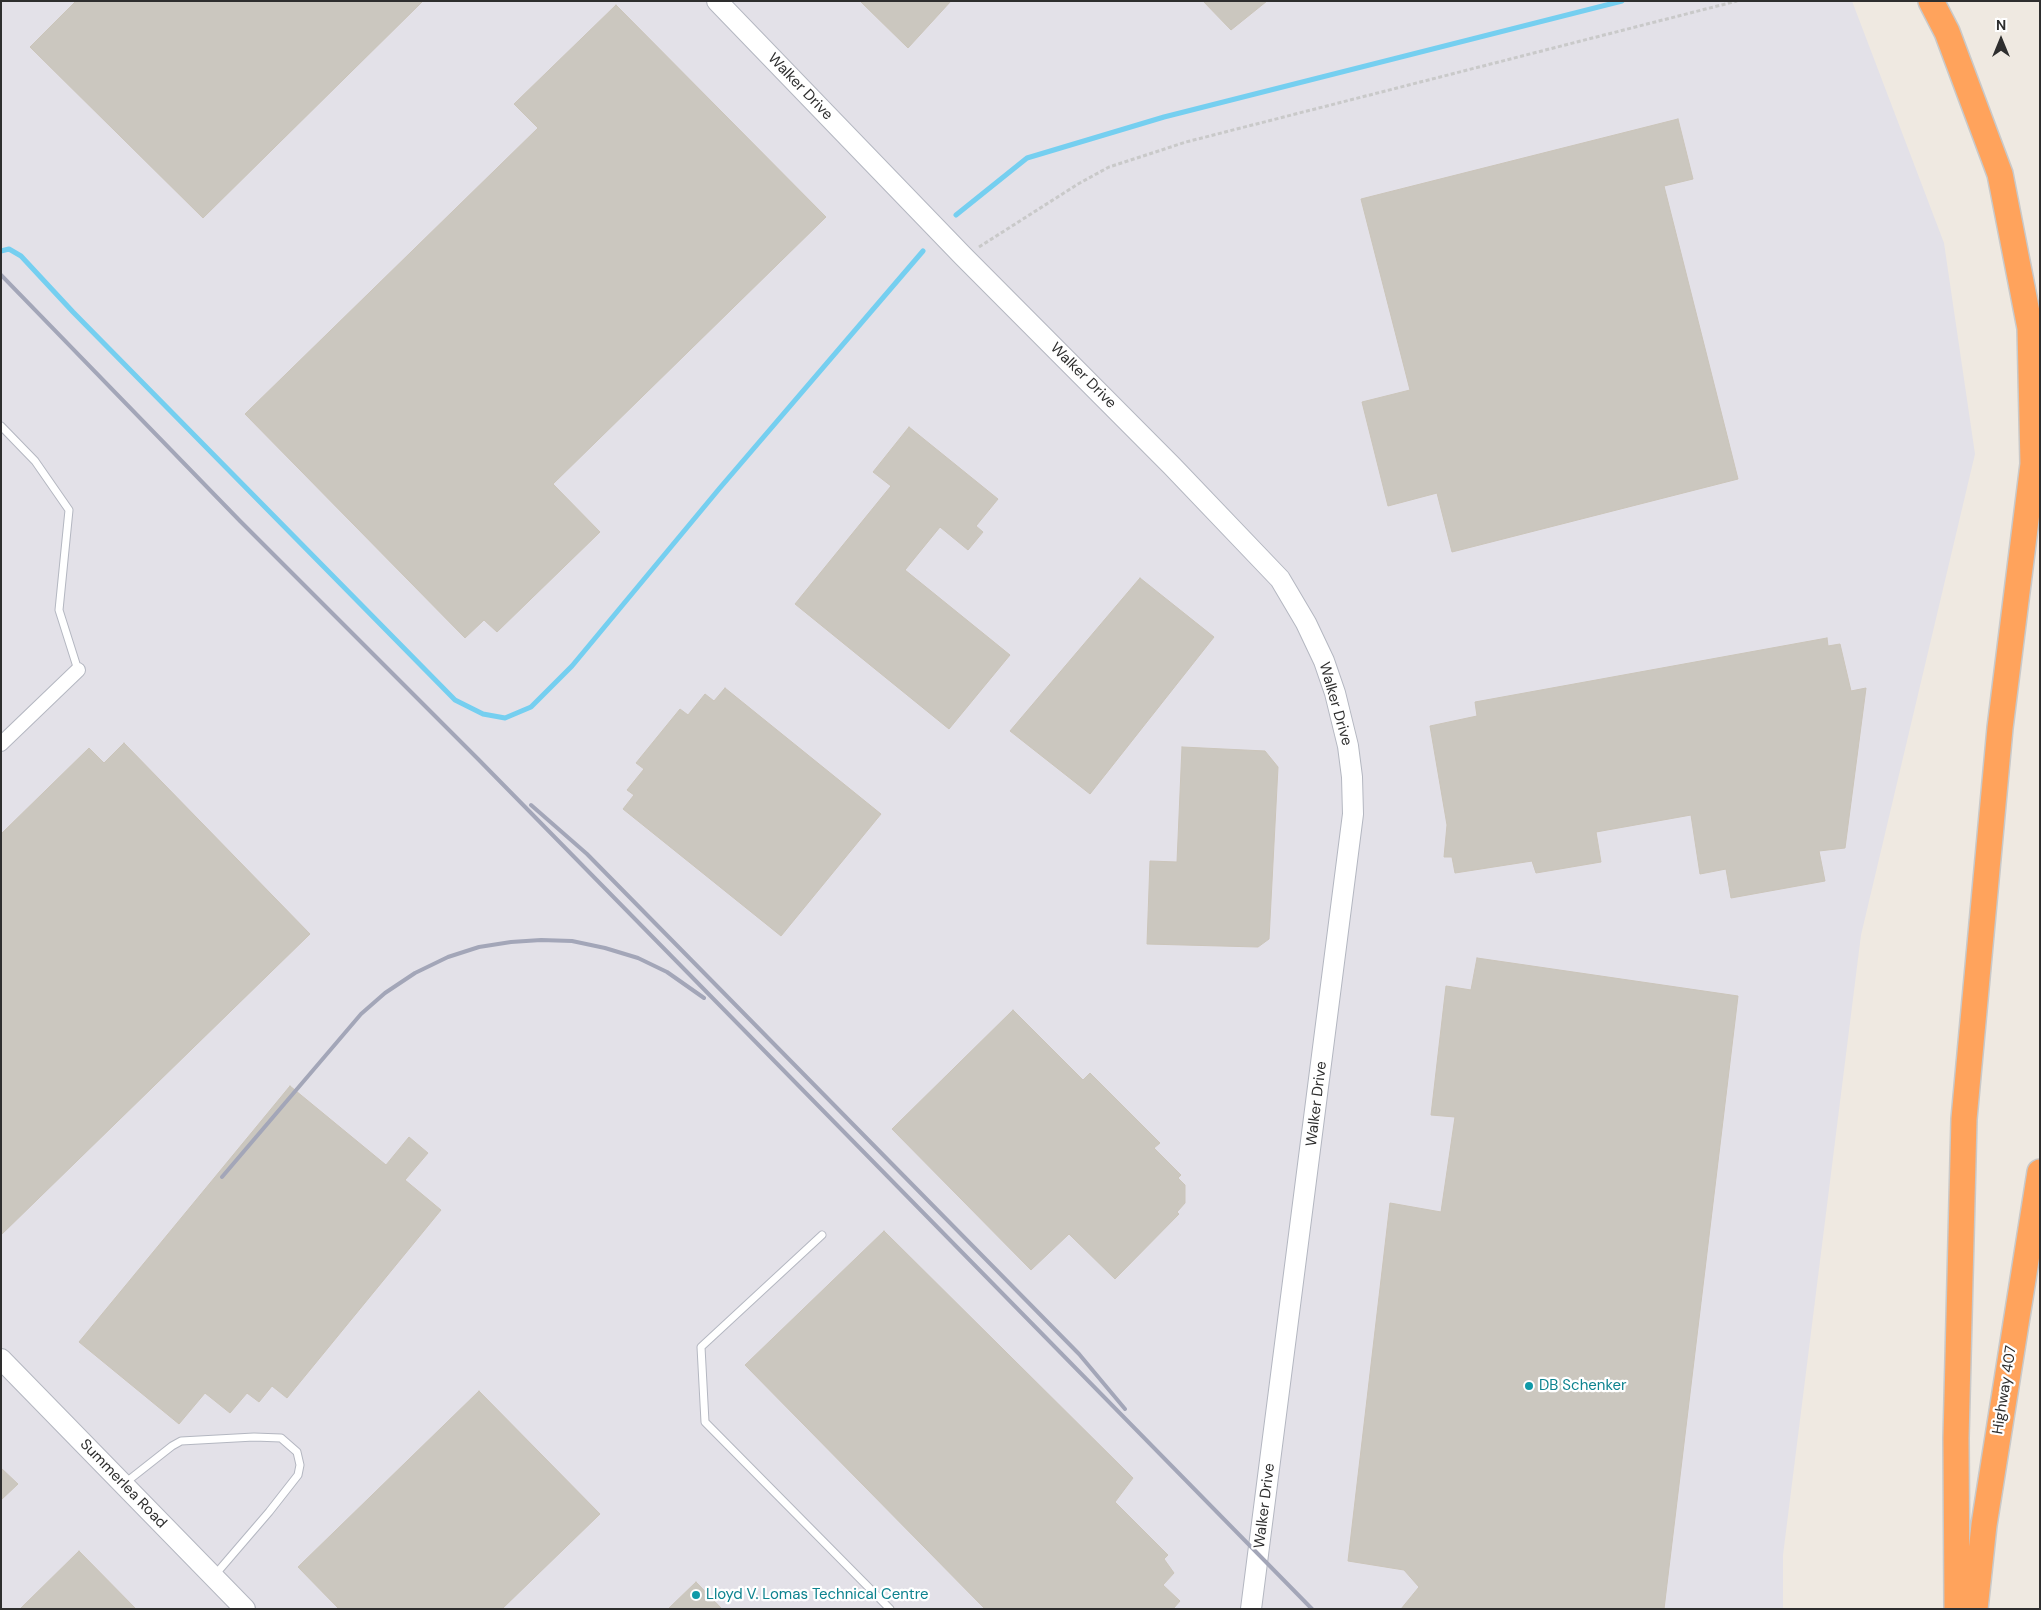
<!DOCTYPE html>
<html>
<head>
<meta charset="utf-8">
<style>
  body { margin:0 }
  #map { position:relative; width:2041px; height:1610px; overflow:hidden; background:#efe9e1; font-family:"DM Sans",sans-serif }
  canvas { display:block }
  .frame { position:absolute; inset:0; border:2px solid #2e2e2e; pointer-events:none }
  .north { position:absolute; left:1976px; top:15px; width:50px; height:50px; -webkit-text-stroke:4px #fff; paint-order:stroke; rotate:0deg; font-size:14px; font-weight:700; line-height:20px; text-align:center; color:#2e2e2e }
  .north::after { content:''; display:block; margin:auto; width:18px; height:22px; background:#2e2e2e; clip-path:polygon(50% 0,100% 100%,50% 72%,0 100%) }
</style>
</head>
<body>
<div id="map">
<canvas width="2041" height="1610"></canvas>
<div class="frame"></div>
<div class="north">N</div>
</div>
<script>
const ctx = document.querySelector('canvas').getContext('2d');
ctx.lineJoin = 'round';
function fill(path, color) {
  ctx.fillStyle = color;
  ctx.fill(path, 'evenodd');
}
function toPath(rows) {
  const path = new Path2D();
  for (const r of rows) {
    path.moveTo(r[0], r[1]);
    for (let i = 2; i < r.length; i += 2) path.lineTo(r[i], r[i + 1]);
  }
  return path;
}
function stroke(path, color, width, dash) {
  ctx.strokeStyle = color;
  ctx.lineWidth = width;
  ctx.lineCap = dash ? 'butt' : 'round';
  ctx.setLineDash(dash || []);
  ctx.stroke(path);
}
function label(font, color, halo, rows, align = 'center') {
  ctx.font = font + ' "DM Sans",sans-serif';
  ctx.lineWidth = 4.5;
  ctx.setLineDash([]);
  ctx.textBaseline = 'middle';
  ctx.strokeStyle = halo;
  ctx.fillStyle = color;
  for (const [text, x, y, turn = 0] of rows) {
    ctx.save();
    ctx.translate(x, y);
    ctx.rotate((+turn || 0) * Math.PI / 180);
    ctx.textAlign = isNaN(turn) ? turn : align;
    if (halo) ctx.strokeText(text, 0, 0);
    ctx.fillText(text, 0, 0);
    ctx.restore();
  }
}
fill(toPath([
  [1,1,1852,1,1944,243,1975,454,1861,935,1783,1555,1783,1609,1,1609]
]), '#e3e1e8');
stroke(toPath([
  [956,215,1027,158,1164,117,1622,1],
  [1,251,9,249,21,256,73,312,455,700,483,714,505,718,531,707,572,666,719,489,923,251]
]), '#75cff0', 5);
const building = toPath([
  [76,1,423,1,203,218,30,47,76,1],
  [860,1,951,1,908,48,860,1],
  [1203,1,1267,1,1231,30,1203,1],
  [616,5,826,217,553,484,600,532,497,632,484,620,465,638,245,414,538,128,514,104,616,5],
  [1678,119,1693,179,1664,186,1738,479,1452,552,1437,493,1388,506,1362,402,1410,390,1361,199,1678,119],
  [909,427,998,499,976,526,983,532,968,550,940,527,905,570,1010,655,949,729,795,604,891,486,873,472,909,427],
  [1140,578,1214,637,1090,794,1010,731,1140,578],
  [1827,638,1828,646,1840,644,1851,691,1866,688,1845,848,1819,851,1825,881,1731,898,1726,869,1700,874,1691,815,1596,832,1601,862,1536,873,1532,861,1455,873,1452,857,1444,857,1447,825,1430,726,1477,716,1475,702,1827,638],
  [725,688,881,814,781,936,623,809,634,795,627,790,644,769,636,763,680,709,688,715,705,694,714,701,725,688],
  [124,743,310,934,1,1235,1,834,89,748,104,763,124,743],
  [1182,747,1265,751,1278,767,1269,939,1258,947,1147,944,1150,861,1177,862,1182,747],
  [1477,958,1738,996,1664,1609,1401,1609,1419,1587,1404,1570,1348,1561,1390,1203,1441,1212,1455,1117,1431,1115,1446,986,1471,990,1477,958],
  [1013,1010,1083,1080,1090,1073,1160,1143,1154,1148,1181,1175,1178,1178,1185,1185,1185,1203,1177,1212,1179,1214,1115,1279,1069,1234,1031,1270,892,1129,1013,1010],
  [290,1086,386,1165,409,1137,428,1153,405,1180,441,1210,287,1398,272,1386,259,1402,247,1393,230,1413,205,1393,179,1424,79,1342,290,1086],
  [884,1231,1133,1478,1115,1502,1168,1555,1164,1559,1174,1573,1163,1585,1180,1601,1173,1609,985,1609,745,1365,884,1231],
  [479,1391,600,1514,502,1609,339,1609,298,1567,479,1391],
  [1,1468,18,1484,1,1500,1,1468],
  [79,1551,136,1609,20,1609,79,1551],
  [696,1582,722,1609,668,1609,696,1582]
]);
fill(building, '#cbc7bf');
stroke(building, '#cbc5ba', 1);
const lane = toPath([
  [1,426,35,461,69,510,59,610,78,670],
  [822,1235,701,1347,705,1422,890,1609],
  [125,1483,172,1446,181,1441,254,1437,281,1438,297,1452,300,1465,298,1475,269,1512,214,1576]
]);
const street = toPath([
  [1,744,78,670]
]);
const secondary = toPath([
  [717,1,963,256,1172,466,1280,579,1306,623,1324,661,1335,693,1348,746,1352,777,1353,814,1251,1609],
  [1,1359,245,1609]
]);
const highway = toPath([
  [1931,1,1947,32,2000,174,2030,328,2033,464,2000,728,1964,1119,1956,1438,1957,1609],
  [1975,1609,1984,1525,2040,1172]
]);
stroke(lane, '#b4b7c1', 9);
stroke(street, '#b4b7c1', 16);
stroke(secondary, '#b4b7c1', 22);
stroke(highway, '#c9c9c9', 28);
stroke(toPath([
  [979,247,1078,184,1109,167,1140,157,1186,142,1737,1]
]), '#c9c9c9', 3, [4, 2.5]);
stroke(lane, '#fff', 7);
stroke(street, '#fff', 14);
stroke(secondary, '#fff', 20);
stroke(highway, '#ffa35c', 25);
stroke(toPath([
  [1,275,240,521,478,759,1312,1609],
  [531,805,587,854,1079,1354,1125,1409],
  [222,1177,361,1014,385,993,415,973,448,957,479,947,511,942,541,940,572,941,605,948,638,958,667,972,704,998]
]), '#a3a6b8', 4);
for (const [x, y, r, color] of [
  [1529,1386,5,"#0f9aa8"],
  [696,1595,5,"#0f9aa8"]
]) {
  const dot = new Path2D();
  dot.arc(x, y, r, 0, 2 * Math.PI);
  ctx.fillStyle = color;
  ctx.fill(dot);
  stroke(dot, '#fff', 2);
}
label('15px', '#2e2e2e', '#fff', [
  ["Walker Drive",800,87,46],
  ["Walker Drive",1083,376,45],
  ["Walker Drive",1335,704,74],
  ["Walker Drive",1317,1104,-83],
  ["Highway 407",2005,1390,-81],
  ["Summerlea Road",123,1484,46],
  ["Walker Drive",1265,1506,-83]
]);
label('15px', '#0d838f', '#fff', [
  ["DB Schenker",1539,1386],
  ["Lloyd V. Lomas Technical Centre",706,1595]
], 'left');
</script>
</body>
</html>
